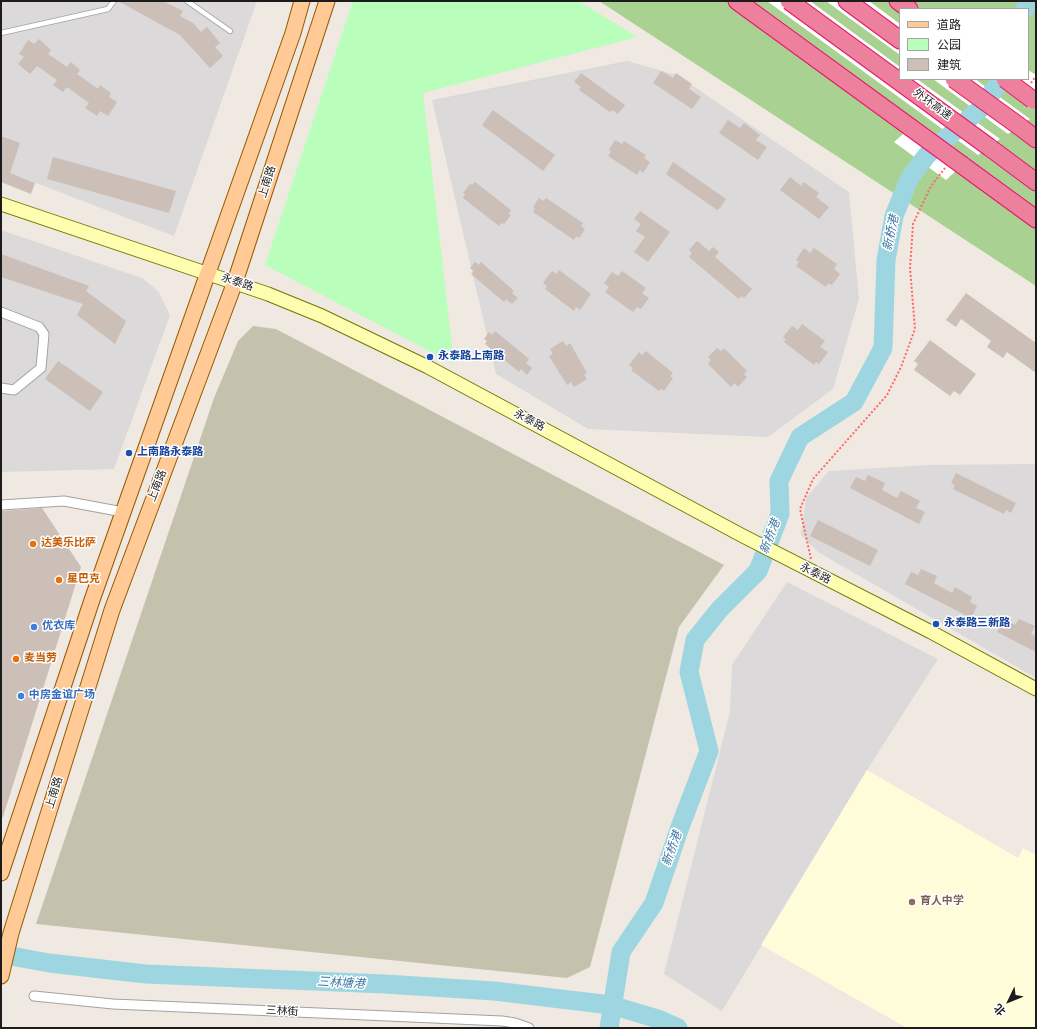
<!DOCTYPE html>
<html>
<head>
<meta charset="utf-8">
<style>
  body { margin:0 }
  #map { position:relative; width:1037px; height:1029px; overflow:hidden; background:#efe9e1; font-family:"Source Sans 3","Noto Sans SC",sans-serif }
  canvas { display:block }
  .frame { position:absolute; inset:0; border:2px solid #1c1c1c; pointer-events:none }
  .legend { position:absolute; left:899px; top:8px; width:130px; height:72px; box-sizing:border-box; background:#fff; border:1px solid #a4a4a4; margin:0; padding:5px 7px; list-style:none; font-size:12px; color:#1c1c1c }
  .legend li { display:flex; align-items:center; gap:8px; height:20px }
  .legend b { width:20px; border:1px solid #a4a4a4 }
  .north { position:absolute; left:989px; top:981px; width:40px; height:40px; -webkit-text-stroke:3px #fff; paint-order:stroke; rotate:227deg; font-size:11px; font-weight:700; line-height:16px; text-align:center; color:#1c1c1c }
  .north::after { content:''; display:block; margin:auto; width:14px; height:18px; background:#1c1c1c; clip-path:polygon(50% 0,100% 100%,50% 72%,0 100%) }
</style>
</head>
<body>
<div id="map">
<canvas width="1037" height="1029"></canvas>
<div class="frame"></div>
<ul class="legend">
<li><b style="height:5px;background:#ffca96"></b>道路</li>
<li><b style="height:11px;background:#b9feba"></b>公园</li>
<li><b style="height:11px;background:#cbbfb7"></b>建筑</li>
</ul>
<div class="north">北</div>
</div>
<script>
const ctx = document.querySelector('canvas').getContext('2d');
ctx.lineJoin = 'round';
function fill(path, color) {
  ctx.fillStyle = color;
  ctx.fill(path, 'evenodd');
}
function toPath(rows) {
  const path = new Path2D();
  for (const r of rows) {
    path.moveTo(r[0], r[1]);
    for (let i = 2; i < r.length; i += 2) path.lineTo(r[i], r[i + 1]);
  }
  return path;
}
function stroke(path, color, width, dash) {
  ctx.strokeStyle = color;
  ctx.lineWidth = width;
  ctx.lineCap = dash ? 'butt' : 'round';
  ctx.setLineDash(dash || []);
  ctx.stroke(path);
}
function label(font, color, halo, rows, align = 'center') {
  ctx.font = font + ' "Source Sans 3","Noto Sans SC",sans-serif';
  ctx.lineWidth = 3;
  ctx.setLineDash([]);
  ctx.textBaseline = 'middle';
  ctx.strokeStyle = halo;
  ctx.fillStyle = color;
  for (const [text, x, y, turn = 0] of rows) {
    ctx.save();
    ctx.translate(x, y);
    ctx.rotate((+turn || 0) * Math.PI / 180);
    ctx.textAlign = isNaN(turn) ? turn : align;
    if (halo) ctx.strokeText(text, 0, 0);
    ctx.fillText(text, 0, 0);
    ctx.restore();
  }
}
fill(toPath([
  [1,1,257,1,174,236,2,170,1,164],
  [627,61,677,75,849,192,859,299,833,389,768,437,588,429,496,374,432,100],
  [1,230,142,278,158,291,170,315,114,469,1,472],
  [1036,464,1036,678,818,552,801,535,806,498,829,471,930,465],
  [787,582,938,659,867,770,722,1011,664,974,730,712,732,665]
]), '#dbd9d9');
fill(toPath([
  [867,770,1018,858,1023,848,1036,855,1036,1028,907,1028,761,945]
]), '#fffcda');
fill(toPath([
  [253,326,276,329,724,565,679,627,590,967,567,978,36,924,214,398,238,341]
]), '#c4c2ac');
fill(toPath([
  [599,1,1036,1,1036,286],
  [900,9,1028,9,1028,79,900,79]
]), '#a9d292');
fill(toPath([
  [353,1,579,1,637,37,423,93,454,364,265,265]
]), '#b9feba');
fill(toPath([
  [767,1,810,1,900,67,900,79,917,79,1000,139,978,155],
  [826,1,869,1,900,24,900,55],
  [1028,70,1036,75,1036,94,1029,108,989,79,1028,79],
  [933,79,975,79,1030,119,1008,134],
  [918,121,969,159,946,180,894,142]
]), '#fff');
stroke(toPath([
  [1025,9,1028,1],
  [1,954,49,963,146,974,385,984,494,991,611,1005,658,1019,678,1028],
  [609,1028,621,952,654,903,680,827,709,751,689,672,695,640,719,610,758,571,780,514,779,481,800,437,854,402,883,348,886,260,894,216,909,179,927,155,979,110,1002,79]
]), '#9dd6e1', 19);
fill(toPath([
  [118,1,163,1,183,11,180,16,193,23,201,32,207,27,220,43,215,47,223,56,210,68,180,35],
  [39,39,51,50,48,54,67,67,71,62,80,70,77,74,98,89,100,85,111,93,109,97,117,102,108,116,100,111,97,116,85,108,89,103,67,87,63,92,53,85,57,80,37,66,30,74,18,64,24,57,19,54,28,40,34,44],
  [661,71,673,78,676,73,692,84,689,89,701,97,692,109,653,83],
  [581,73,625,105,618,114,612,110,610,112,579,90,581,87,574,82],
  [493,110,555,155,543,171,482,125],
  [728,120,740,128,744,123,760,135,756,140,767,147,758,160,719,133],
  [1,136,20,143,10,173,35,183,31,194,1,182],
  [615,140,622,144,624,141,646,155,644,158,650,162,643,173,640,170,637,175,608,156,611,152,609,150],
  [53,157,176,191,169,213,47,179],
  [673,162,726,199,720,208,717,210,666,174],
  [790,177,801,186,804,182,819,193,816,197,829,207,819,219,780,190],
  [475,182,511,210,508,214,511,215,504,224,501,223,499,226,463,198,465,194,463,193,470,184,472,185],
  [539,198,543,201,546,198,583,223,581,226,585,229,579,238,576,236,574,240,533,212,535,208,533,207],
  [640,211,670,232,648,262,634,252,645,237,636,231,641,224,634,219],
  [697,241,709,251,713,247,719,252,715,257,752,289,744,298,741,296,739,299,689,257,692,253,689,250],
  [804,248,810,253,814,248,837,264,834,269,840,274,832,285,828,283,826,287,796,266,799,262,796,260],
  [1,254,89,286,86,291,126,321,115,344,77,315,83,304,1,277],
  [475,262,479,265,481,262,514,291,512,293,518,298,512,304,506,299,504,302,471,274,474,271,470,268],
  [559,270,591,294,580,310,576,307,574,311,545,289,547,286,543,283,552,271,556,274],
  [622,271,646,288,642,293,649,298,641,309,637,307,633,312,605,292,609,287,604,283,612,272,618,276],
  [966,293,1036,343,1036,373,1007,352,1003,358,987,347,991,341,961,319,956,327,946,320],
  [802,324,825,341,820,347,828,352,819,364,816,362,814,365,784,342,786,339,783,337,792,326,798,330],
  [495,331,529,359,526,363,532,368,527,375,521,369,519,372,485,344,487,341,484,339,489,332,492,335],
  [930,340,976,374,960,395,954,391,950,396,914,370,918,364,914,361],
  [563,341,566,346,570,343,587,373,584,375,587,379,574,387,571,382,567,385,549,356,553,354,550,349],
  [717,348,721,351,724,348,747,371,744,374,747,377,738,387,735,383,731,387,708,364,711,360,708,357],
  [646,351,673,373,670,376,673,378,664,391,661,389,659,391,631,370,633,368,629,365,639,352,642,355],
  [58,361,103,392,90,411,45,379],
  [956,473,1016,503,1011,513,1006,510,1004,514,953,489,955,485,951,483],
  [868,475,885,483,882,490,897,498,901,491,920,501,916,508,925,512,919,524,850,488,856,477,865,481],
  [42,508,81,567,3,817,1,817,1,511],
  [818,520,878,550,870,566,810,536],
  [921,569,937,576,934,583,952,593,955,587,972,597,970,602,977,606,971,618,905,584,911,572,918,575],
  [1004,619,1015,625,1019,619,1035,626,1031,634,1036,636,1036,652,997,632]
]), '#cbbfb7');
const lane = toPath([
  [187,1,230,31],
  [1,33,108,9,114,1]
]);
const street = toPath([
  [1,312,39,327,44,334,41,368,14,390,1,388],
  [1,505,64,501,123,512],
  [34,996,113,1004,502,1021,515,1023,529,1028]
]);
const secondary = toPath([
  [1,204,268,294,322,316,428,367,743,536,931,632,1036,689]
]);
const primary = toPath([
  [1,873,92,600,293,33,302,1],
  [1,976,11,933,112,610,235,282,327,1]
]);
const highway = toPath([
  [737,1,910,127],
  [847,1,900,40],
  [898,1,909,9],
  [1019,126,1036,139],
  [989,147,1036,182],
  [962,165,1036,219]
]);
stroke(lane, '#a3a3a3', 6);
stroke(street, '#a3a3a3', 11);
stroke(secondary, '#727700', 15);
stroke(primary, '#955900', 17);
stroke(highway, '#e6156b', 19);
stroke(toPath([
  [1031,83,1036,76],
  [811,559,800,509,813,479,887,395,901,367,915,329,910,268,913,224,931,186,945,168]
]), '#ff6762', 2, [2, 2]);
stroke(lane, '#fff', 4.5);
stroke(street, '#fff', 9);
stroke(secondary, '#fffdaf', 13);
stroke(primary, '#ffca96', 15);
stroke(highway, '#ed819d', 17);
const highwayBridge = toPath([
  [789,1,989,147],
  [954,79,1019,126],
  [1005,79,1033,100],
  [910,127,962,165]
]);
stroke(highwayBridge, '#e6156b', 19, []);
stroke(highwayBridge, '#ed819d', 17);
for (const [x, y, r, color] of [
  [430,357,4,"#1a4fb4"],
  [129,453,4,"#1a4fb4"],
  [33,544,4,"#e8710a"],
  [59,580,4,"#e8710a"],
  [936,624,4,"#1a4fb4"],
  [34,627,4,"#3f7fe0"],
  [16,659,4,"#e8710a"],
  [21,696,4,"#3f7fe0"],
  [912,902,4,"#8d6e63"]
]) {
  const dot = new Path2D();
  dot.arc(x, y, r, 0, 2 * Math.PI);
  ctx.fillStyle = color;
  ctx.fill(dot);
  stroke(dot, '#fff', 1.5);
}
label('11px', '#1c1c1c', '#fff', [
  ["外环高速",932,105,36],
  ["上南路",268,182,-72],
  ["永泰路",237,283,19],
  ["永泰路",529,421,28],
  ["上南路",158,486,-69],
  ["永泰路",815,574,27],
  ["上南路",55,793,-73],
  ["三林街",282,1012,3]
]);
label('bold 11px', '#164399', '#fff', [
  ["永泰路上南路",438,357],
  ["上南路永泰路",137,453],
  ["永泰路三新路",944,624]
], 'left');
label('bold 11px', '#c56008', '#fff', [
  ["达美乐比萨",41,544],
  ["星巴克",67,580],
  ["麦当劳",24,659]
], 'left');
label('bold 11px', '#366cbe', '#fff', [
  ["优衣库",42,627],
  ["中房金谊广场",29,696]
], 'left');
label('bold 11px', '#785e54', '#fff', [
  ["育人中学",920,902]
], 'left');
label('italic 12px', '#3c77a3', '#fff', [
  ["新桥港",892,233,-78],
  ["新桥港",771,537,-69],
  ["新桥港",673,849,-70],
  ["三林塘港",341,984,3]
]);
</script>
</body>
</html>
